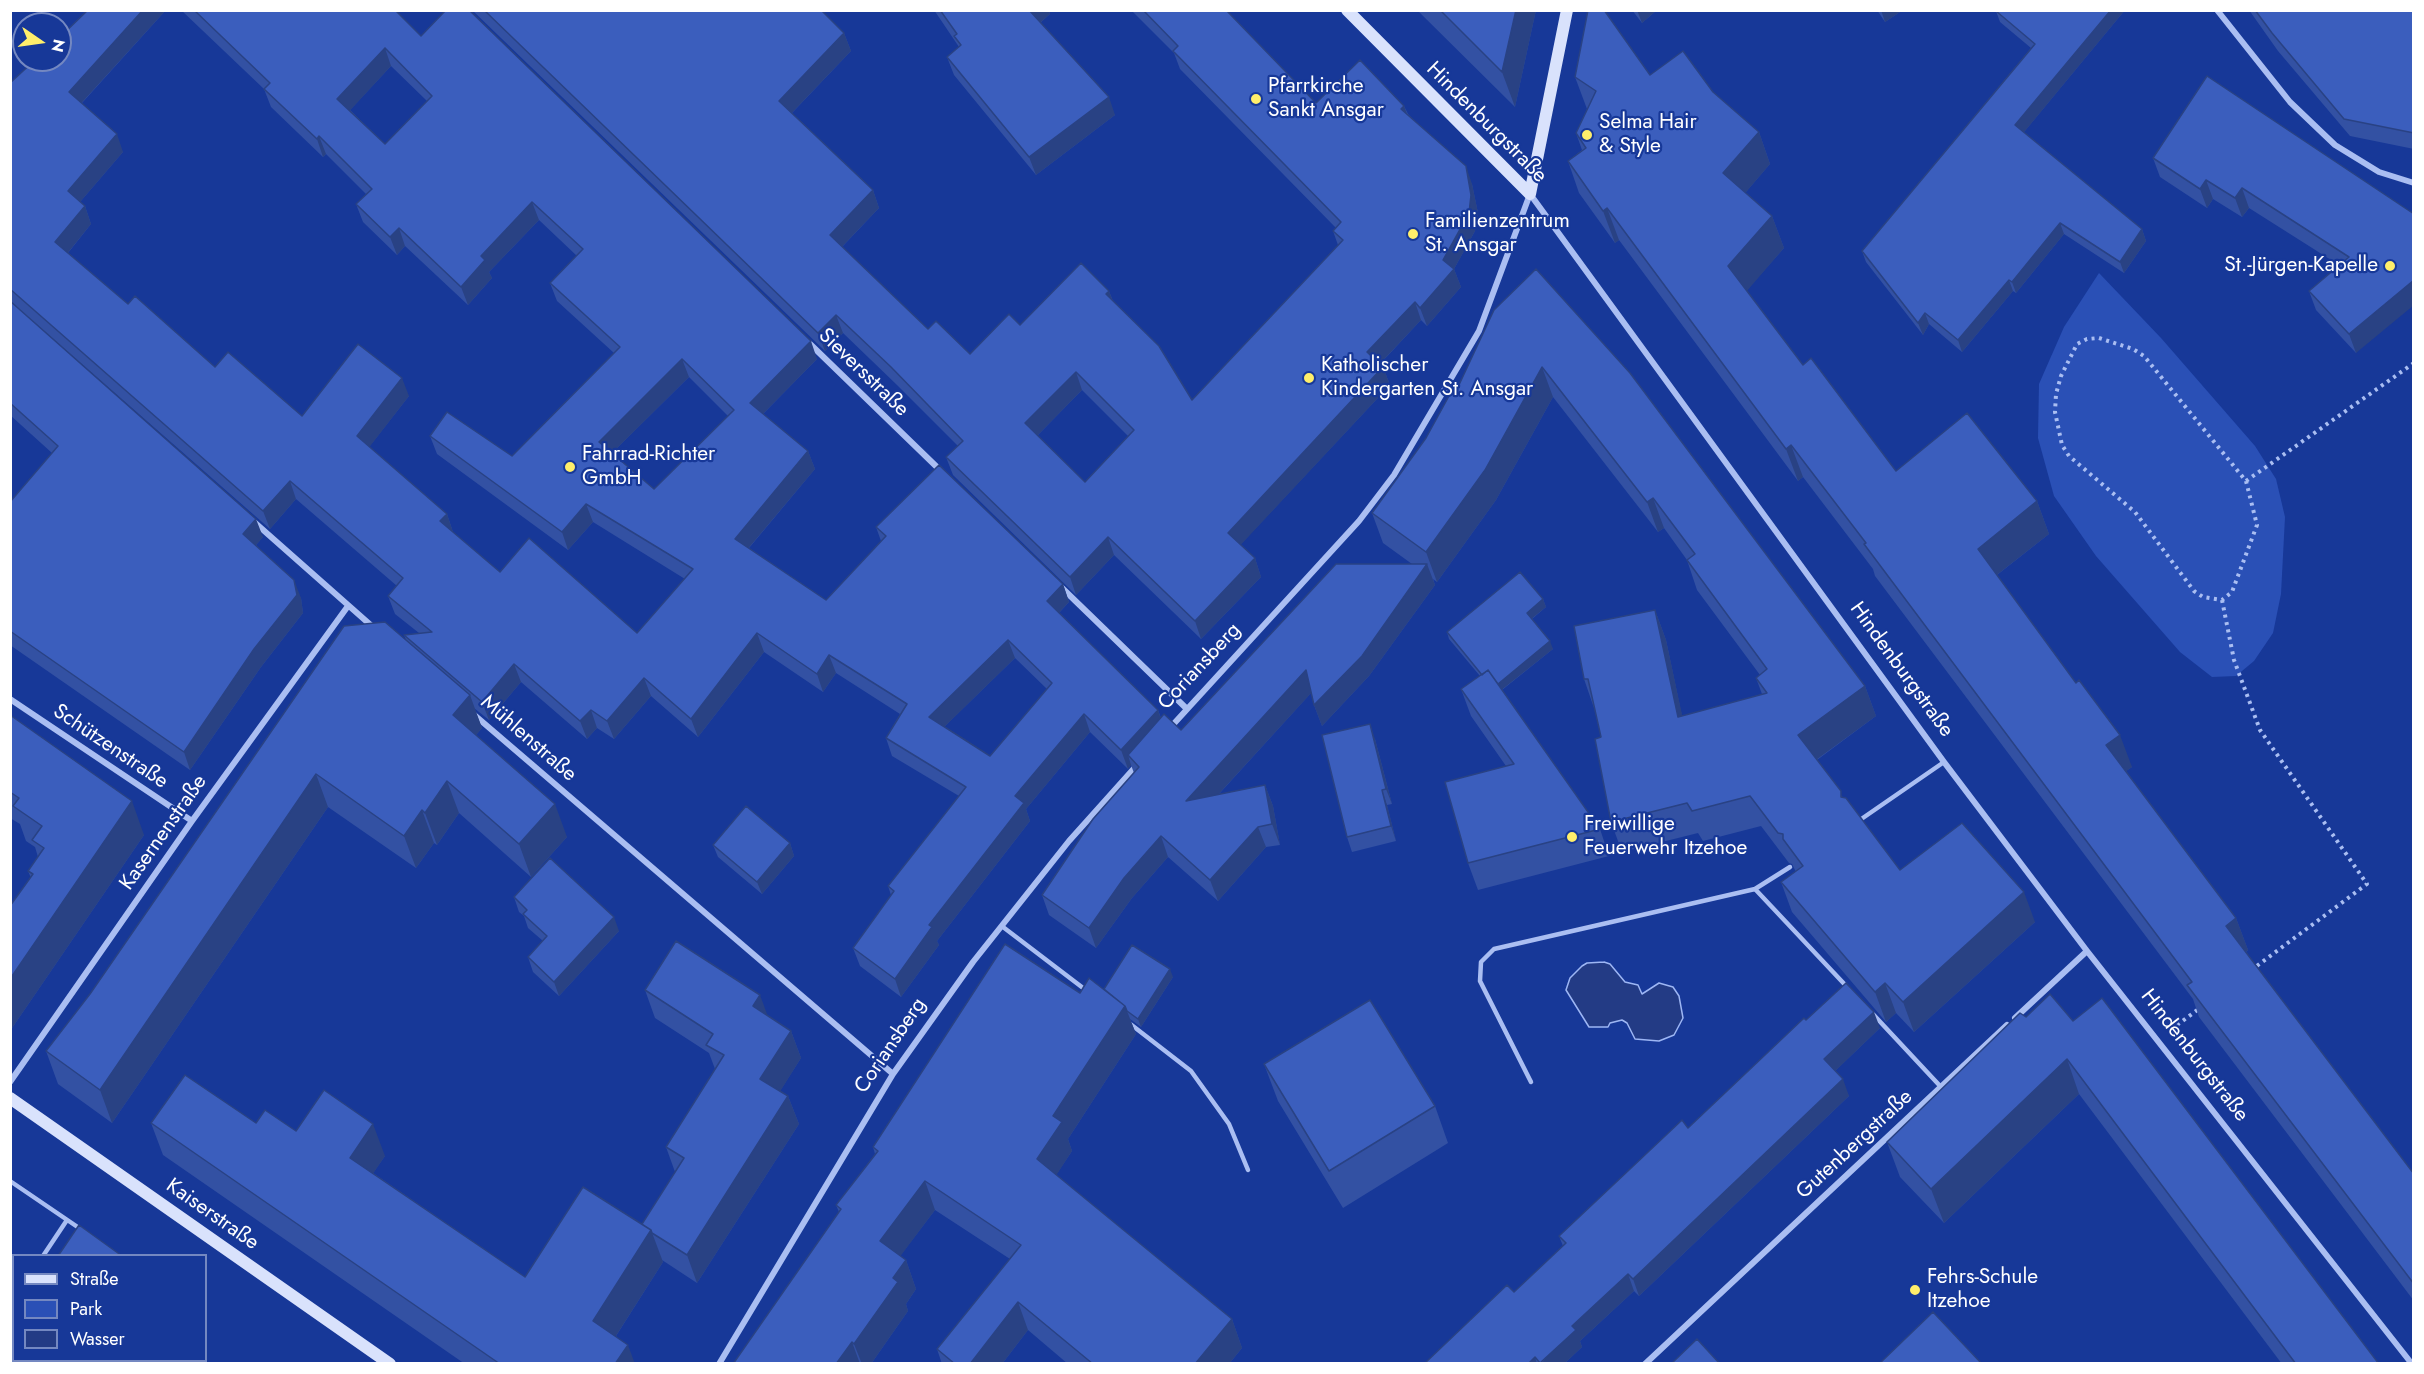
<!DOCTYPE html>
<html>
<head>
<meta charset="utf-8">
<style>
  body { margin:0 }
  #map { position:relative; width:2424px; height:1374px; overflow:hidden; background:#173898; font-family:Jost,sans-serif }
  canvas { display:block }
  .frame { position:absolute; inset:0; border:12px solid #fff; pointer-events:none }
  .legend { position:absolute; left:12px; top:1254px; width:195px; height:108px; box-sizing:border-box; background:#173898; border:2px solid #7488c1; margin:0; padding:8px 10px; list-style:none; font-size:18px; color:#fff }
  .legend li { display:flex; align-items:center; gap:12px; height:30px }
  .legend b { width:30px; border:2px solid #7488c1 }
  .north { position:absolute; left:12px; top:12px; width:60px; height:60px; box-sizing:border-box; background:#173898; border:2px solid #7488c1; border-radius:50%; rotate:103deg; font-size:16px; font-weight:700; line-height:24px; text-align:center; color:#fff }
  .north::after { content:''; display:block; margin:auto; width:21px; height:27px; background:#ffee6b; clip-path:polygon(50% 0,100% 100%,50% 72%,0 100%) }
</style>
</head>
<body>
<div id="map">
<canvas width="2424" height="1374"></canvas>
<div class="frame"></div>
<ul class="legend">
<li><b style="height:8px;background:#d9e2fc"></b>Straße</li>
<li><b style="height:16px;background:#2a50b6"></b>Park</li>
<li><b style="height:16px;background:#233b85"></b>Wasser</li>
</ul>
<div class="north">N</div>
</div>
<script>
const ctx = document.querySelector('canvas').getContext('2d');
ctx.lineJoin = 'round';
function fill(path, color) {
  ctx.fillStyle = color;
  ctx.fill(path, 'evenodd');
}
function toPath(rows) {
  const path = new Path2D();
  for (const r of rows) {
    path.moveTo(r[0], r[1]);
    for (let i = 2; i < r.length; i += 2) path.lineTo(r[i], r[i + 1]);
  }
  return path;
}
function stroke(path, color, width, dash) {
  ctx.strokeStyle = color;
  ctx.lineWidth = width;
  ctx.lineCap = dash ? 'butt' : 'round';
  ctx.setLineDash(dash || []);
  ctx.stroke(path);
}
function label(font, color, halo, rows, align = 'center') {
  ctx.font = font + ' Jost,sans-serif';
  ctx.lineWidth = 4.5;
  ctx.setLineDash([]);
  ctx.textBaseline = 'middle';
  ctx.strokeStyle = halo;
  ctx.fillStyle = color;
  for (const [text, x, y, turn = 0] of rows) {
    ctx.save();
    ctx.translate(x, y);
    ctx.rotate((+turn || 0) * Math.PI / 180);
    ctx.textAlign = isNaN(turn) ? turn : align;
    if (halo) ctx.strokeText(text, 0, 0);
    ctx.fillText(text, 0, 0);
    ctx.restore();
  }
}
fill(toPath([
  [2099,273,2161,338,2255,446,2276,479,2285,517,2281,594,2273,633,2254,661,2236,676,2212,677,2180,652,2096,556,2054,496,2038,438,2039,384,2064,327]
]), '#2a50b6');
const water = toPath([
  [1604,962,1610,964,1625,982,1638,985,1642,994,1659,983,1673,987,1679,996,1683,1018,1674,1035,1659,1041,1635,1039,1627,1023,1622,1020,1610,1023,1608,1027,1589,1027,1566,990,1570,978,1582,966,1587,963,1604,962]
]);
fill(water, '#233b85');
stroke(water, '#9db6f4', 1.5);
stroke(toPath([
  [2099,338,2133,349,2144,356,2246,481,2257,525,2232,592,2222,600,2203,597,2194,591,2135,512,2069,456,2062,445,2055,412,2056,394,2061,376,2077,344,2087,339,2099,338],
  [2246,481,2414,363],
  [2222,600,2234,660,2260,730,2367,884,2254,968],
  [2177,1025,2200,1008]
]), '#aabef2', 4, [3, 4.5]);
stroke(toPath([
  [1857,822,1944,762],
  [1755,889,1849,989],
  [1003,927,1087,991],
  [1871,1012,1941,1087],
  [1129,1023,1191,1071,1229,1124,1248,1170],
  [1531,1082,1480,981,1481,962,1494,949,1755,889,1790,867],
  [10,1181,82,1230],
  [43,1256,67,1220],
  [10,1303,14,1299],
  [149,1364,151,1360]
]), '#aabef2', 4.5);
stroke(toPath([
  [2217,10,2290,102,2335,145,2379,172,2414,183],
  [1530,194,1944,762,2087,951,2412,1364],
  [808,342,941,471],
  [253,521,374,628],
  [1060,586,1187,709],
  [10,699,192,821],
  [472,713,893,1074],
  [1169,729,1359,521,1394,475,1479,331,1530,194],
  [2015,1018,2087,951],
  [10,1082,192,821,348,606],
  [719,1364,893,1074,973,962,1069,841,1138,764],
  [1645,1364,2007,1025]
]), '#aabef2', 6);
stroke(toPath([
  [1347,10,1530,194],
  [1530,194,1567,10],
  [10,1098,390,1364]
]), '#d9e2fc', 12);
fill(toPath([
  [88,10,166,10,82,103,123,152,80,202,85,206,91,224,68,253,128,304,215,367,302,416,409,396,369,447,447,514,453,532,500,572,637,633,685,579,593,522,568,550,437,454,430,436,512,456,614,353,557,301,550,283,577,256,539,220,489,272,492,278,468,305,405,246,397,255,363,222,356,204,366,194,326,154,323,157,271,107,264,89,181,10,395,10,421,36,817,359,763,414,808,451,815,469,749,548,826,600,881,541,876,527,1063,584,1069,602,1059,613,1158,710,1161,718,1181,730,1412,564,1383,543,1372,513,1426,438,1458,387,1494,310,1865,686,1876,716,1817,760,1843,798,1900,870,2035,922,1914,1032,1896,1013,1886,1022,1792,912,1781,882,1796,872,1792,864,1789,863,1761,826,1703,841,1698,833,1622,852,1611,822,1601,737,1594,708,1584,679,1655,610,1666,640,1682,716,1762,694,1756,678,1760,675,1697,590,1687,560,1664,528,1658,532,1553,397,1496,500,1437,582,1433,579,1435,585,1369,676,1322,726,1314,705,1311,693,1219,794,1265,785,1273,806,1280,845,1266,847,1218,901,1168,857,1132,898,1096,948,1049,915,1042,895,1134,773,1131,765,1128,769,1090,732,1026,809,1030,821,937,941,939,945,901,997,860,966,853,948,891,895,888,886,959,796,892,756,886,738,900,714,836,673,823,692,764,652,698,737,651,696,614,739,597,728,587,739,521,682,489,720,474,708,482,728,476,735,567,837,531,877,459,813,437,845,434,843,416,868,328,807,112,1123,58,1084,46,1051,406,640,404,635,419,633,395,614,388,596,397,586,296,499,270,529,10,301,10,83],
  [391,66,427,101,385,144,350,110],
  [689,377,728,416,654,489,612,453],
  [1015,658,1047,689,990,756,944,727],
  [472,10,821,10,844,33,851,51,792,113,873,190,879,208,842,247,928,329,970,354,1020,325,1109,291,1113,301,1192,400,1338,245,1333,231,1336,228,1180,69,1174,53,1131,10,1226,10,1316,103,1404,106,1408,114,1472,184,1478,213,1475,231,1454,269,1461,287,1427,326,1421,320,1380,364,1383,367,1390,385,1240,545,1255,558,1261,577,1201,639,1114,555,1076,595,953,475,946,457,958,446,897,385,843,333,825,351],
  [1082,390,1128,436,1085,482,1037,436],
  [934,10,1049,10,1050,14,1040,23,1115,115,1036,175,954,75,947,57,959,47,957,44],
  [1417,10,1536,10,1515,107],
  [1632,10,1657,10,1642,23],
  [1877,10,1903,10,1885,22],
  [2125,10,2024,132,2142,229,2146,241,2124,273,2064,234,2016,293,2013,291,1962,352,1929,324,1923,335,1866,262,1862,251,2031,48,2000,22,1996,11],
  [2249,10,2414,10,2414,149,2350,136,2278,51],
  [1650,75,1713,92,1759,132,1770,164,1745,193,1772,216,1784,248,1746,291,1803,365,1896,471,2037,501,2049,534,1997,575,2132,767,2126,771,2236,918,2248,950,2246,952,2414,1174,2414,1301,2199,1017,2193,999,1875,576,1873,569,1803,477,1798,481,1619,240,1615,243,1579,193,1568,161,1582,150,1576,133,1587,109,1575,77],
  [2153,158,2414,214,2356,353,2316,310,2309,291,2339,265,2249,208,2242,217,2213,199,2207,208,2160,177],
  [10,301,263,537,256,545,301,598,303,613,261,667,190,770,10,645,10,502,52,453,10,415],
  [1543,599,1546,607,1532,619,1553,649,1502,690,1600,829,1609,856,1478,890,1468,863,1506,766,1471,716,1461,689,1480,676,1449,639,1447,632],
  [10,715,144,835,10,1031,10,906,31,878,28,871,38,857,35,847,26,841,20,824,10,818],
  [1375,739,1392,804,1387,805,1396,841,1352,852,1347,837],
  [790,843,794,856,762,894,718,857,713,845],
  [514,897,619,931,559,996,533,972,528,957,543,941,528,928,524,916,519,912],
  [1173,977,1141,1027,1130,1019,1136,1034,1068,1139,1072,1151,1056,1175,1232,1319,1242,1348,1229,1364,1068,1364,1028,1330,1002,1364,942,1364,937,1349,1010,1259,935,1210,900,1256,906,1260,916,1289,906,1304,908,1311,871,1364,733,1364,839,1212,836,1205,875,1154,873,1147,1080,993],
  [645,990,768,1016,791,1031,801,1058,780,1091,788,1096,799,1124,697,1283,662,1260,663,1262,616,1336,635,1364,465,1364,163,1155,151,1123,256,1123,296,1131,385,1156,373,1173,525,1277,642,1224,675,1172,666,1147,715,1069,709,1053,655,1018],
  [2020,1013,2379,1364,2282,1364,2079,1094,1944,1223,1900,1177,1887,1142],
  [1806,1020,1880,1028,1835,1071,1849,1096,1639,1296,1634,1291,1580,1341,1582,1347,1564,1364,1424,1364,1514,1292,1563,1246,1559,1236,1688,1128],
  [1264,1064,1435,1106,1448,1143,1343,1208,1278,1101]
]), '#3351a3');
fill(toPath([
  [143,10,166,10,75,110,69,92],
  [1028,10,1049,10,1050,14,1034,28],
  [1516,10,1536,10,1515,107,1502,72],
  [1637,10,1657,10,1642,23],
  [1881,10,1903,10,1885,22],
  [2111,10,2125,10,2020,137,2015,125],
  [844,33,851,51,786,119,779,101],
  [385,48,391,66,344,117,337,99],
  [1109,97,1115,115,1036,175,1029,157],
  [1404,106,1411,124,1401,109],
  [1759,132,1770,164,1735,205,1723,173],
  [117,134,123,152,74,209,68,191],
  [319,136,326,154,323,157,317,139],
  [1466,166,1472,184,1478,213,1475,231,1454,269,1461,287,1427,326,1420,308,1443,260],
  [2206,180,2213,199,2207,208,2200,189],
  [2242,188,2249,208,2242,217,2235,198],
  [873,190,879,208,836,253,830,235],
  [532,202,539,220,489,272,492,278,468,305,461,287,481,256],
  [85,206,91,224,62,260,55,242],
  [1607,208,1619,240,1615,243,1603,211],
  [1772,216,1784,248,1740,299,1728,266],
  [2060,223,2064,234,2016,293,2012,282],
  [399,228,405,246,397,255,390,237],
  [2142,229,2146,241,2124,273,2120,262],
  [2009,280,2013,291,1962,352,1958,340],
  [2414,280,2414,305,2356,353,2349,334],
  [1109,291,1116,309,1106,294],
  [1415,302,1421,320,1374,370,1367,352],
  [1925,313,1929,324,1923,335,1918,323],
  [836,315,843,333,825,351,818,333],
  [811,341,817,359,756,421,750,403],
  [682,359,689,377,605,460,599,442],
  [1383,367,1390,385,1235,551,1228,533],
  [1542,367,1553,397,1496,500,1437,582,1426,552],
  [1076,372,1082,390,1032,441,1025,423],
  [402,378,409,396,364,454,357,436],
  [1791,445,1803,477,1798,481,1786,449],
  [808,451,815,469,741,557,735,539],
  [290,481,296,499,270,529,263,511],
  [1653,498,1664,528,1658,532,1647,502],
  [2037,501,2049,534,1989,581,1978,549],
  [586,504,593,522,568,550,562,532],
  [447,514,453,532,440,521],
  [256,519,263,537,250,552,243,534],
  [1108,537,1114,555,1076,595,1070,577],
  [1255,558,1261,577,1201,639,1195,621],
  [1427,564,1435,585,1369,676,1322,726,1314,705],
  [294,580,301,598,303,613,261,667,190,770,184,752],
  [1063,584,1069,602,1053,619,1047,601],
  [1543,599,1546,607,1530,620,1527,613],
  [1655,610,1666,640,1689,747,1678,717],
  [757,633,764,652,698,737,691,719],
  [1008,640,1015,658,936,735,929,717],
  [1550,641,1553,649,1495,695,1493,688],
  [829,655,836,673,823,692,817,674],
  [514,664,521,682,489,720,482,702],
  [1306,670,1313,691,1194,821,1186,801],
  [644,678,651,696,614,739,607,721],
  [1865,686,1876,716,1809,765,1798,735],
  [470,695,482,728,465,748,453,715],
  [591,710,597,728,587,739,580,721],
  [1158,710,1164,728,1128,755,1131,765,1128,769,1121,750],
  [1084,714,1090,732,1026,809,1030,821,937,941,939,945,901,997,895,979,929,925,1015,796],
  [1370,724,1375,739,1392,804,1386,789],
  [2120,735,2132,767,2118,777,2106,745],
  [316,774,328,807,112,1123,100,1090],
  [447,781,459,813,437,845,425,813],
  [1265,785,1273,806,1280,845,1272,824],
  [1382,790,1387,805,1396,841,1391,826],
  [132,801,144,835,10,1031,10,979],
  [555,804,567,837,531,877,519,844],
  [422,810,434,843,416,868,404,836],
  [1258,827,1266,847,1218,901,1210,880],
  [1161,836,1168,857,1132,898,1096,948,1089,928,1124,878],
  [790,843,794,856,762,894,757,882],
  [2024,892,2035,922,1914,1032,1903,1002],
  [614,917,619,931,559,996,554,982],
  [2236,918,2248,950,2237,958,2226,926],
  [1170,969,1173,977,1141,1027,1138,1019],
  [1885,983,1896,1013,1886,1022,1875,992],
  [760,995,770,1022,753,1006],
  [1125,1006,1136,1034,1068,1139,1072,1151,1048,1188,1037,1159,1053,1116],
  [1874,1012,1880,1028,1830,1076,1824,1059],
  [791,1031,801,1058,771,1106,760,1079],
  [2067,1059,2079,1094,1944,1223,1931,1189],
  [1843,1079,1849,1096,1639,1296,1633,1279],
  [788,1096,799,1124,697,1283,687,1255],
  [373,1124,385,1156,362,1190,350,1158],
  [925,1181,935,1210,890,1270,880,1241],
  [651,1230,663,1262,605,1353,593,1321],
  [906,1260,916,1289,906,1304,908,1311,871,1364,862,1364,854,1344,893,1278],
  [1628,1274,1634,1291,1580,1341,1582,1347,1564,1364,1541,1364,1572,1326],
  [1018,1302,1028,1330,1002,1364,970,1364],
  [1232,1319,1242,1348,1229,1364,1195,1364],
  [852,1342,860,1364,836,1364],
  [628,1345,635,1364,615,1364],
  [1535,1357,1537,1364,1528,1364],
  [82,1360,111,1360,109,1364,80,1364]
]), '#294284');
const building = toPath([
  [88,10,143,10,69,92,117,134,68,191,85,206,55,242,128,304,135,296,215,367,228,352,302,416,358,344,402,378,357,436,447,514,440,521,500,572,529,538,637,633,693,569,586,504,562,532,430,436,447,412,512,456,620,347,550,283,583,249,532,202,481,256,485,260,461,287,399,228,390,237,356,204,372,189,319,136,317,139,264,89,270,83,194,10,395,10,421,36,446,10,469,10,811,341,750,403,808,451,735,539,826,600,886,536,876,527,939,465,1063,584,1047,601,1158,710,1121,750,1084,714,1015,796,1024,803,929,925,932,927,895,979,853,948,894,891,888,886,966,787,886,738,907,704,829,655,817,674,757,633,691,719,644,678,607,721,591,710,580,721,514,664,482,702,404,635,432,632,388,596,403,578,290,481,263,511,10,289,10,83,35,60,60,60,60,37,88,10],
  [385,48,432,96,385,144,337,99,385,48],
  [682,359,734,410,654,489,599,442,682,359],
  [1008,640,1052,683,990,756,929,717,1008,640],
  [484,10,821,10,844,33,779,101,873,190,830,235,928,329,936,321,970,354,1009,314,1020,325,1081,263,1109,291,1106,294,1159,346,1192,400,1343,240,1333,231,1341,222,1173,51,1178,46,1143,10,1226,10,1316,103,1360,60,1404,106,1401,109,1466,166,1471,195,1469,213,1443,260,1454,269,1420,308,1415,302,1367,352,1383,367,1228,533,1255,558,1195,621,1108,537,1070,577,946,457,963,441,891,367,836,315,818,333,484,10],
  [1076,372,1134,430,1085,482,1025,423,1076,372],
  [940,10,1029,10,1109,97,1029,157,947,57,961,45,954,36,957,34,940,10],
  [1440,10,1516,10,1502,72,1440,10],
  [1588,10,1604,10,1650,75,1683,51,1713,92,1759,132,1723,173,1772,216,1728,266,1803,365,1811,358,1896,471,1967,413,2037,501,1978,549,2076,683,2079,680,2120,735,2106,745,2236,918,2226,926,2414,1174,2414,1284,2187,985,2192,982,1864,544,1866,543,1791,445,1786,449,1607,208,1603,211,1568,161,1586,148,1576,133,1596,91,1575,77,1588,10],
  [2111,10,2015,125,2142,229,2120,262,2060,223,2012,282,2009,280,1958,340,1925,313,1918,323,1862,251,2035,44,1996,11,2111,10],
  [2255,10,2414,10,2414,133,2344,119,2272,33,2255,10],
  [2207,76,2414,214,2414,280,2349,334,2309,291,2349,257,2242,188,2235,198,2206,180,2200,189,2153,158,2207,76],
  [1536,269,1630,373,1865,686,1798,735,1841,791,1841,797,1846,798,1900,870,1962,823,2024,892,1903,1002,1885,983,1875,992,1781,882,1803,866,1783,839,1783,834,1778,833,1750,796,1692,811,1687,803,1611,822,1595,739,1601,737,1588,679,1584,679,1574,626,1655,610,1678,717,1767,693,1756,678,1767,669,1687,560,1695,554,1653,498,1647,502,1542,367,1485,470,1426,552,1372,513,1426,438,1455,385,1458,387,1494,310,1536,269],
  [10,301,256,519,243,534,294,580,297,595,254,649,184,752,10,631,10,502,58,446,10,403,10,301],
  [1336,564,1427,564,1362,656,1314,705,1306,670,1186,801,1265,785,1272,824,1258,827,1210,880,1161,836,1124,878,1089,928,1042,895,1093,819,1139,767,1128,755,1164,714,1181,730,1336,564],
  [1520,572,1543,599,1527,613,1550,641,1498,684,1488,670,1482,675,1447,632,1520,572],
  [385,622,470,695,453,715,555,804,519,844,447,781,425,813,422,810,404,836,316,774,100,1090,46,1051,90,994,344,626,385,622],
  [1488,670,1600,829,1468,863,1445,782,1514,764,1461,689,1488,670],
  [10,715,132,801,10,979,10,906,33,874,28,871,44,848,32,840,42,826,13,806,19,798,10,792,10,715],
  [1370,724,1386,789,1382,790,1391,826,1347,837,1322,735,1370,724],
  [746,806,790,843,757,882,713,845,746,806],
  [550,858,614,917,554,982,528,957,547,936,523,914,527,910,514,897,550,858],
  [676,941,760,995,753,1006,791,1031,760,1079,788,1096,687,1255,652,1233,651,1230,642,1224,684,1158,666,1147,724,1055,706,1045,713,1034,645,990,676,941],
  [1005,944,1080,993,1089,978,1125,1006,1053,1116,1062,1122,1037,1159,1232,1319,1195,1364,1093,1364,1018,1302,970,1364,955,1364,937,1349,1021,1245,925,1181,880,1241,906,1260,893,1278,898,1282,854,1344,852,1342,836,1364,733,1364,841,1209,836,1205,878,1151,873,1147,1005,944],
  [1132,945,1170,969,1138,1019,1127,1011,1125,1006,1104,989,1132,945],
  [1846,983,1874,1012,1824,1059,1843,1079,1633,1279,1628,1274,1572,1326,1576,1330,1540,1363,1535,1357,1528,1364,1424,1364,1507,1285,1514,1292,1566,1243,1559,1236,1682,1120,1688,1128,1804,1018,1806,1020,1846,983],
  [2050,994,2073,1021,2102,998,2379,1364,2296,1364,2067,1059,1931,1189,1887,1142,2020,1013,2026,1017,2050,994],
  [1370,1000,1435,1106,1329,1171,1264,1064,1370,1000],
  [185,1075,256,1123,265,1110,296,1131,324,1090,373,1124,350,1158,525,1277,583,1187,651,1230,593,1321,628,1345,615,1364,500,1364,151,1123,185,1075],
  [79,1225,122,1256,58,1256,79,1225],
  [1933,1312,1982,1364,1879,1364,1933,1312],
  [14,1319,14,1360,82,1360,80,1364,10,1364,10,1323,14,1319],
  [1697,1339,1720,1364,1671,1364,1697,1339]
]);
fill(building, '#3b5ebd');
stroke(building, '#294284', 1.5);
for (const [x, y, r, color] of [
  [1256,99,6,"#ffee6b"],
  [1587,135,6,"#ffee6b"],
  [1413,234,6,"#ffee6b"],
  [2390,266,6,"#ffee6b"],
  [1309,378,6,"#ffee6b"],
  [570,467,6,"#ffee6b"],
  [1572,837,6,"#ffee6b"],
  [1915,1290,6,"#ffee6b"]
]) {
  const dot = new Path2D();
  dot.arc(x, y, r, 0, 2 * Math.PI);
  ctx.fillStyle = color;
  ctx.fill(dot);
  stroke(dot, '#173898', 2);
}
label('21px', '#fff', '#173898', [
  ["Pfarrkirche",1268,87],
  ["Sankt Ansgar",1268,111],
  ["Selma Hair",1599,123],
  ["& Style",1599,147],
  ["Familienzentrum",1425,222],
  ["St. Ansgar",1425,246],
  ["St.-Jürgen-Kapelle",2378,266,"right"],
  ["Katholischer",1321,366],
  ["Kindergarten St. Ansgar",1321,390],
  ["Fahrrad-Richter",582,455],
  ["GmbH",582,479],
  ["Freiwillige",1584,825],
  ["Feuerwehr Itzehoe",1584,849],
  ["Fehrs-Schule",1927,1278],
  ["Itzehoe",1927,1302]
], 'left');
label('21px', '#fff', '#173898', [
  ["Hindenburgstraße",1486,123,45],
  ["Sieversstraße",863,373,44],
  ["Coriansberg",1200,667,-47],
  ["Hindenburgstraße",1901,670,54],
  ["Mühlenstraße",528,739,41],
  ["Schützenstraße",110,747,34],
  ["Kasernenstraße",164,833,-55],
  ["Coriansberg",891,1046,-56],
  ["Hindenburgstraße",2194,1056,52],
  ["Gutenbergstraße",1855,1145,-43],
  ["Kaiserstraße",212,1215,35]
]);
</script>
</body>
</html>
